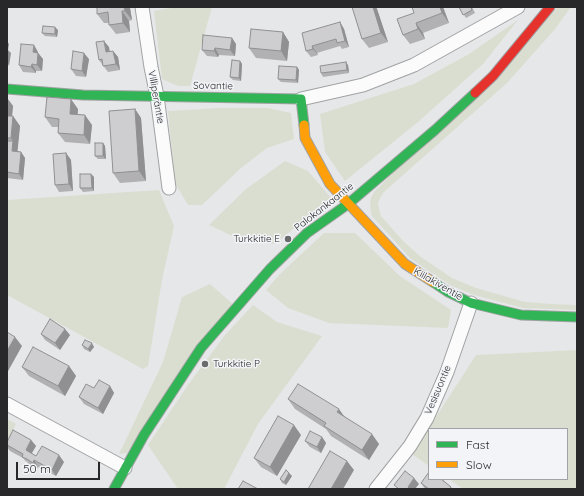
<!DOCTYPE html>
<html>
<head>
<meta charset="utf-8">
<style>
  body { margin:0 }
  #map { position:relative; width:584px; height:496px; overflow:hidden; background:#e6e7e9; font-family:Quicksand,sans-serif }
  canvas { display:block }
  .frame { position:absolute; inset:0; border:8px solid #28282a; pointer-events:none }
  .legend { position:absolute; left:428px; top:428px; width:140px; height:52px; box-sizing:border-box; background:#f2f4f7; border:1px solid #a1a2a5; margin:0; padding:5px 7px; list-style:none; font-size:12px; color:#28282a }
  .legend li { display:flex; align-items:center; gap:8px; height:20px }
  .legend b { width:20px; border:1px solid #a1a2a5 }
  .scale { position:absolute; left:16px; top:462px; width:84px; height:18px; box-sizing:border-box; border:2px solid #28282a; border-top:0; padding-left:5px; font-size:12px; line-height:14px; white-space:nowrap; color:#28282a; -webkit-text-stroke:3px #f2f4f7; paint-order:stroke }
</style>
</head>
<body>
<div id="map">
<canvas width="584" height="496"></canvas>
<div class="frame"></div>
<ul class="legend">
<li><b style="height:5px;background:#30b455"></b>Fast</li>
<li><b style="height:5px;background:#ff9f0a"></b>Slow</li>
</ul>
<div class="scale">50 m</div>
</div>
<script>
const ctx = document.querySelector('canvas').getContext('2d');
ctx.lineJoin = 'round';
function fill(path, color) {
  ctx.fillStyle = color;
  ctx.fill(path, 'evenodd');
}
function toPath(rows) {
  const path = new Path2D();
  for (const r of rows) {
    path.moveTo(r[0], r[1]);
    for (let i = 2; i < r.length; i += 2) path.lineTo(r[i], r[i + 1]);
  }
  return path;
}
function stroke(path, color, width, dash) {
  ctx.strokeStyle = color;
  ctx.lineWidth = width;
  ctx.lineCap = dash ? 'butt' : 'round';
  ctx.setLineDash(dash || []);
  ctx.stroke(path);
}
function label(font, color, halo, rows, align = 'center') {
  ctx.font = font + ' Quicksand,sans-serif';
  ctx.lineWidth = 3;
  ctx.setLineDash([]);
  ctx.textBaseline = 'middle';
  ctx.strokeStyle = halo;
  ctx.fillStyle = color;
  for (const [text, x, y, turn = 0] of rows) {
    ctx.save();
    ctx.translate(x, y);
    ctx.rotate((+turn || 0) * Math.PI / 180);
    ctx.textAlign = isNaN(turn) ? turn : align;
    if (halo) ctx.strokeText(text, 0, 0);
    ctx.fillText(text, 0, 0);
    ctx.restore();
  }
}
fill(toPath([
  [177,7,212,7,190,86,178,86,162,79,154,11],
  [558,7,571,7,555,29,507,83,384,192,380,198,378,203,379,209,381,216,404,242,421,257,452,278,476,288,525,302,551,304,577,305,577,310,523,308,474,295,450,285,411,259,372,216,370,206,371,198,374,192],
  [518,20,483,64,418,122,345,181,325,152,320,114,414,84,469,54],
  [220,108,267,108,291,113,294,139,267,148,241,168,202,205,188,205,175,183,168,111],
  [285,161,308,171,331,198,275,244,241,240,209,225,246,189],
  [159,190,174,226,162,280,148,366,143,369,7,295,7,200],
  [324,233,355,233,400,276,451,310,448,328,329,323,288,308,266,290,280,274],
  [210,284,234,305,127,453,119,454,163,362,182,297],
  [253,305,277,322,322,336,258,424,224,489,178,489,148,445,188,385,225,335],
  [577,350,577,489,463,489,449,479,567,479,567,429,429,429,429,466,412,454,476,355],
  [7,419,16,424,7,441]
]), '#daded0');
const street = toPath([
  [142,7,151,67,157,96,169,188],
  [301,99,363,85,414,65,518,7],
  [7,404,125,468],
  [376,489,410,446,427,418,447,372,471,303]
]);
const fast = toPath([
  [7,89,83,95,301,99,304,125],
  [433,282,448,292,471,303,521,315,577,317],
  [114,489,144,435,201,348,270,269,307,233,348,204,435,130,475,93]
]);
const slow = toPath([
  [304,125,305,138,330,184,405,264,433,282]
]);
const jam = toPath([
  [475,93,493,76,550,7]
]);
stroke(street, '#a1a2a3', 15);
stroke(fast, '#a1a2a3', 11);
stroke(slow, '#a1a2a3', 11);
stroke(jam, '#a1a2a3', 11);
stroke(street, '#fbfbfc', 13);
stroke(fast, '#30b455', 9);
stroke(slow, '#ff9f0a', 9);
stroke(jam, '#e5322d', 9);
fill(toPath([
  [352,7,376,7,377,9,388,42,369,48,362,39],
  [443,7,449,23,423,33,425,39,410,44,403,35,397,19],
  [459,7,472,7,475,13,466,18],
  [130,8,132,20,129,21,130,32,116,34,109,25,109,23,104,23,97,14],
  [340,22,344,29,349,47,342,49,340,46,317,53,318,55,311,57,306,51],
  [58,30,57,37,45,36,42,33],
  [283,32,289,42,287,61,256,58,249,48],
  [232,38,236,44,235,56,219,55,218,57,207,56,202,50],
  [109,47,109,51,113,51,118,57,120,70,108,72,99,60],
  [38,52,38,53,43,59,42,71,36,71,36,73,23,72,19,65],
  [89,59,86,77,76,76,71,69],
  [240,61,242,64,241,81,233,80,230,77],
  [348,65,349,73,323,77,321,73],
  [297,67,299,70,298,83,281,82,278,79],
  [7,98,13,106,12,116,13,116,20,126,17,151,21,152,25,158,23,180,7,178],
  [78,109,77,115,92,125,90,144,65,142,58,133,58,127,52,127,45,117],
  [135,109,141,118,146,181,120,183,113,173],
  [103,143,105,146,106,159,98,159,95,156],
  [66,153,71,160,73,191,59,192,55,185],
  [91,174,94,177,94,191,83,192,80,188],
  [41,334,70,335,60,350,45,340],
  [82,345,94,347,90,352,84,349],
  [69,366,76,376,65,396,29,376,22,367],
  [110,386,114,393,103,414,84,404,79,397,94,388],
  [288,399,344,416,379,444,369,460,331,436,326,429,295,409],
  [301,435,277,476,261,467,254,458],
  [322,437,326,443,321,453,310,447,305,441],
  [31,440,36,446,32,453,36,456,64,462,56,476,38,467,37,469,27,463,23,458,10,451,7,447,7,442],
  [289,473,292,476,286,485,282,483,280,479],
  [429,479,442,479,453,489,425,489,421,483]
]), '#b1b1b3');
fill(toPath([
  [124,7,129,7,130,8,132,20,125,11],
  [373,7,376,7,377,9,388,42,381,33],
  [440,7,443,7,449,23,442,13],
  [122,11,129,21,130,32,123,23],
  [340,22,344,29,349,47,345,41],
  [416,23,423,33,425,39,418,29],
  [55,27,58,30,57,37,55,34],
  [283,32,289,42,287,61,281,51],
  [232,38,236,44,235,56,230,50],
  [7,41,9,44,8,50,11,53,9,66,7,62],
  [104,41,109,47,111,58,106,52],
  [34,45,38,52,37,59,33,52],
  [312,46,317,53,318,55,313,49],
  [215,48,219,55,218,57,214,51],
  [113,51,118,57,120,70,116,64],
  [38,53,43,59,42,71,37,65],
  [84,53,89,59,86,77,82,71],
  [240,61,242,64,241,81,239,78],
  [346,62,348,65,349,73,347,70],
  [32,64,36,71,36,73,31,67],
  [297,67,299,70,298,83,296,80],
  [7,98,13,106,11,125,7,119],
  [71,99,78,109,77,124,70,114],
  [135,109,141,118,146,181,139,171],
  [85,115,92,125,90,144,84,135],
  [13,116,20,126,17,157,12,151,13,141,11,138],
  [103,143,105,146,106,159,103,156],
  [21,152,25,158,23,180,19,174],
  [66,153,71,160,73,191,69,184],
  [91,174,94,177,94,191,92,188],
  [65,329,70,335,60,350,55,343],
  [15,337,22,346,7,373,7,351],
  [92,343,94,347,90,352,88,349],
  [69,366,76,376,65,396,58,386],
  [110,386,114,393,103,414,98,408],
  [339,409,346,419,337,412],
  [294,425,301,435,277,476,270,467],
  [372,434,379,444,369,460,362,450],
  [322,437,326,443,321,453,317,447],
  [31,440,36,446,30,456,26,450],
  [59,455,64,462,56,476,52,470],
  [34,460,38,467,37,469,33,463],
  [347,461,354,470,343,489,331,489],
  [289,473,292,476,286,485,284,482],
  [414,478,419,484,415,489,409,489,408,487]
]), '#909092');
const building = toPath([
  [97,7,124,7,125,11,122,11,123,23,109,25,108,12,97,14,97,7],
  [352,7,373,7,381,33,362,39,352,7],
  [412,7,440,7,442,13,416,23,418,29,403,35,397,19,414,13,412,7],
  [459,7,471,7,472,10,463,15,459,7],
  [340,22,345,41,337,43,336,39,312,46,313,49,306,51,302,33,340,22],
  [43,26,55,27,55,34,42,33,43,26],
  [251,29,283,32,281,51,249,48,251,29],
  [203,35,232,38,230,50,215,48,214,51,202,50,203,35],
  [104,41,106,52,113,51,116,64,103,66,102,59,99,60,96,42,104,41],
  [21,44,34,45,33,52,38,53,37,65,32,64,31,67,19,65,21,44],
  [73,51,84,53,82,71,71,69,73,51],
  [232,60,240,61,239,78,230,77,232,60],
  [346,62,347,70,321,73,320,66,346,62],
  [279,66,297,67,296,80,278,79,279,66],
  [47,97,71,99,70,114,85,115,84,135,58,133,59,119,45,117,47,97],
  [135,109,139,171,113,173,109,111,135,109],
  [7,116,13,116,11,138,7,138,7,116],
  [7,141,13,141,12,151,21,152,19,174,7,172,7,141],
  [95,143,103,143,103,156,95,156,95,143],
  [66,153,69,184,55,185,53,154,66,153],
  [80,174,91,174,92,188,80,188,80,174],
  [50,319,65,329,55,343,41,334,50,319],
  [7,332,15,337,7,351,7,332],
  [85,340,92,343,88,349,82,345,85,340],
  [33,347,69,366,58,386,22,367,33,347],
  [99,380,110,386,98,408,79,397,86,384,94,388,99,380],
  [298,384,339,409,337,412,372,434,362,450,324,426,326,423,288,399,298,384],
  [278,416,294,425,270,467,254,458,278,416],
  [13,430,31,440,26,450,36,456,42,446,59,455,52,470,34,460,33,463,27,459,22,457,23,454,7,445,7,442,13,430],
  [310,431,322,437,317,447,305,441,310,431],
  [330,451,347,461,331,489,308,489,330,451],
  [286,470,289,473,284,482,280,479,286,470],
  [405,471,414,478,408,487,410,489,399,489,394,485,405,471],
  [429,472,429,479,441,479,451,487,450,489,429,489,421,483,429,472],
  [243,481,258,489,238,489,243,481]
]);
fill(building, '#ceced0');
stroke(building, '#909092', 1);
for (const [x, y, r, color] of [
  [288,239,4,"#6a6b6d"],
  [205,364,4,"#6a6b6d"]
]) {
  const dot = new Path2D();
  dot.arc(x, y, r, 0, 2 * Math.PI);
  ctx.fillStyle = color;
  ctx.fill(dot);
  stroke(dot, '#f2f4f7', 1.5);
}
label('10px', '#28282a', '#f2f4f7', [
  ["Sovantie",213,86,1],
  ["Villiperäntie",156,97,80],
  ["Palokankaantie",324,207,-38],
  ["Kiilakiventie",438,284,30],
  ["Vesisuontie",438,390,-67]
]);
label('10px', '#28282a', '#f2f4f7', [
  ["Turkkitie E",280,239],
  ["Turkkitie P",213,364,"left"]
], 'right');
</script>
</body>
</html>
